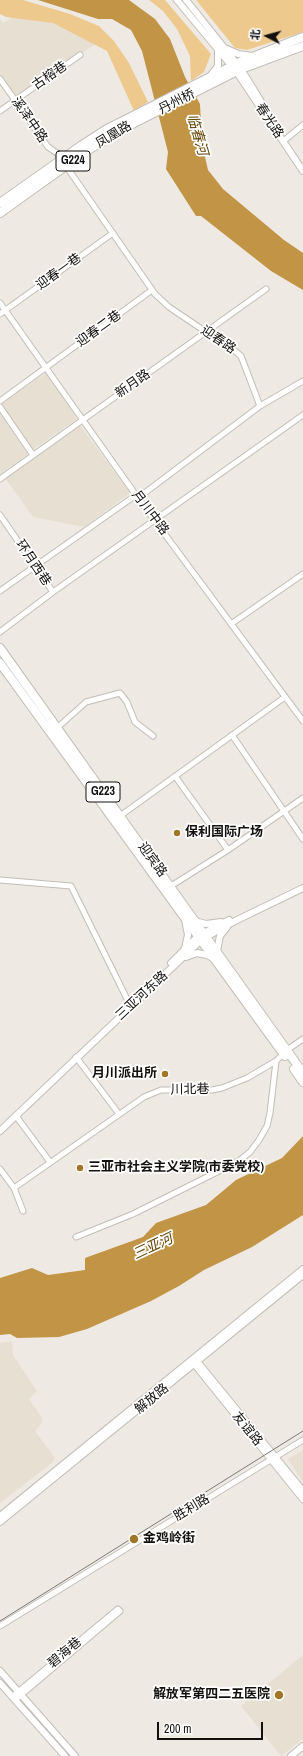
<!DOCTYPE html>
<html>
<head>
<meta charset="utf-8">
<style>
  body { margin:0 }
  #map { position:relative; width:303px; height:1756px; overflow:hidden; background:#eeeae3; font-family:"Archivo Narrow","Noto Sans SC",sans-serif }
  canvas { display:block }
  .north { position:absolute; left:247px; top:16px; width:40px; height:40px; -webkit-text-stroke:3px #fff; paint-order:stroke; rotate:276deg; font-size:11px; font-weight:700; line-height:16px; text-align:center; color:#13110f }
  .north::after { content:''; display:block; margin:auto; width:14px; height:18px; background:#13110f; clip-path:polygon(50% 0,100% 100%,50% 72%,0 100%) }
  .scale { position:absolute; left:157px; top:1722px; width:106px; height:18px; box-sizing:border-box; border:2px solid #13110f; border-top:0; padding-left:5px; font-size:12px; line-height:14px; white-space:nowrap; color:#13110f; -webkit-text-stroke:3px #fff; paint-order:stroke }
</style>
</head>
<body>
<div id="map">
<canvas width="303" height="1756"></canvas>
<div class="north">北</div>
<div class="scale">200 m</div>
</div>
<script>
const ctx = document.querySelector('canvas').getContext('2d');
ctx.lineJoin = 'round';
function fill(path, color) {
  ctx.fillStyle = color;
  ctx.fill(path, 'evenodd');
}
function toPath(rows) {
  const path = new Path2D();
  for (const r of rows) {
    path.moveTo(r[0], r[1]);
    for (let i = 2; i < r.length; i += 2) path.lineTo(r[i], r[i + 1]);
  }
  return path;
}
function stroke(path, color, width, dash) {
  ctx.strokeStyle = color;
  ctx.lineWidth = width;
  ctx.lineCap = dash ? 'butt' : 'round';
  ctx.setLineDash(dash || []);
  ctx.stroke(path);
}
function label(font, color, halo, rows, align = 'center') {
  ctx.font = font + ' "Archivo Narrow","Noto Sans SC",sans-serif';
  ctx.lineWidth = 3.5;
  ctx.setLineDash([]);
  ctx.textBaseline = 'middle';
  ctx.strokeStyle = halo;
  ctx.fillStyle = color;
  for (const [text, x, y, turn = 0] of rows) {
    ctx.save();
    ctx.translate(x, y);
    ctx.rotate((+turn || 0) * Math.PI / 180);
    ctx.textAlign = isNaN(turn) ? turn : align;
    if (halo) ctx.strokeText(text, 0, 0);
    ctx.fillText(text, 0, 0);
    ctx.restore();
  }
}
fill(toPath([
  [22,11,63,18,97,43,15,100,0,78,0,19,3,23],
  [46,373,77,419,32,450,0,404],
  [0,413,28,454,0,474],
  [79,424,130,493,84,527,33,517,5,478],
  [12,1341,13,1355,37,1391,29,1399,42,1418,42,1423,35,1431,55,1458,52,1463,0,1503,0,1343],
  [303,1450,303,1482,288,1459],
  [303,1655,303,1739,281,1756,241,1706]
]), '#e7dfd1');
fill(toPath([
  [0,0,23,0,70,14,99,26,114,41,129,63,148,102,134,111,107,51,53,23,6,17,0,14],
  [149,0,165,0,211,54,204,72,191,81,190,56,177,29,163,11],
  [196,0,303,0,303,32,247,50,235,48]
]), '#eec98e');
fill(toPath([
  [38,0,129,0,155,19,170,39,185,77,200,104,202,144,208,170,223,189,284,240,303,253,303,290,271,271,201,216,196,216,166,169,168,152,142,51,131,30,112,19,98,19],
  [303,1136,303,1215,252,1247,204,1270,179,1286,151,1301,87,1329,59,1337,17,1338,10,1334,0,1335,0,1278,32,1268,48,1275,85,1270,85,1258,143,1237,156,1223,206,1205,236,1180,282,1158]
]), '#c29445');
const minor = toPath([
  [0,79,48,147,57,153,61,159],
  [0,111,80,55],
  [286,139,303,125],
  [66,166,155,294,169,307,206,332,224,342,241,356,260,406,138,498],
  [0,303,138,498,303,721],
  [0,314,113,233],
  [0,401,152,290],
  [260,406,303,381],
  [0,407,33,455],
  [0,479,266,289],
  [0,515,53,592],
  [0,591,136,495],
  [231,624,303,574],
  [0,632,53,592,303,415],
  [57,728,86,702,120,693,127,702,135,722,153,736],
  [232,735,303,839],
  [120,816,285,697],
  [228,850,303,798],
  [0,880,71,886,129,1003],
  [171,886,228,850,175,776],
  [287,1050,303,1039],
  [76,1057,119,1114],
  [16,1116,50,1162],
  [0,1169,14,1188,23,1211],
  [14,1188,144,1097,161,1090,212,1090,222,1088,247,1078,276,1061,283,1054],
  [76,1237,133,1214,239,1161,250,1152,259,1140,267,1126,270,1113,276,1061],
  [0,1626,303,1440],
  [12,1697,118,1609,120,1611,15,1700]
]);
const major = toPath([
  [177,0,236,71,303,171],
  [186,0,241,69,268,113],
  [227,49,238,54,252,56],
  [211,75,218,66,218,51],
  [185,920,188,935,185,948],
  [195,921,206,924,221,922],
  [217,951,220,936,227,927],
  [186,957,197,953,207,955,213,958],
  [171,963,198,936,229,920],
  [0,1131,201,940,235,921,303,888],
  [195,1359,303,1491],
  [192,1361,303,1499],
  [0,1516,303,1269],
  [0,1522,303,1275],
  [0,1671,75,1756],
  [0,1683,65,1756],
  [291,1756,303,1746]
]);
const highway = toPath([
  [0,203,82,145,107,129,240,62,303,37],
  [0,213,88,150,134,123,241,69,303,46],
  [0,648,303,1073],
  [0,663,285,1056],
  [294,1069,303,1082]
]);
stroke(minor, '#c2beb7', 7);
stroke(major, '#c2beb7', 8);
stroke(highway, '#c2beb7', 10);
stroke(minor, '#fff', 5);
stroke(major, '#fff', 6);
stroke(highway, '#fff', 8);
stroke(toPath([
  [0,1621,303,1431]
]), '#7c7975', 1);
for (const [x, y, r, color] of [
  [177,833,4,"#a17626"],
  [165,1074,4,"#a17626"],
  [80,1168,4,"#a17626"],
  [134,1539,5,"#a17626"],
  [279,1695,5,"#a17626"]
]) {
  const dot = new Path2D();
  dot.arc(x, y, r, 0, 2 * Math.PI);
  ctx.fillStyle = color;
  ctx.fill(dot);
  stroke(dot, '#fff', 1.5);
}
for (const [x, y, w] of [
  [73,161,34],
  [103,792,34]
]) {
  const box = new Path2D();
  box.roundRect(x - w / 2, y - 10, w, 20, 3);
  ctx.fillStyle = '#fff';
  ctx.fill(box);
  stroke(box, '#13110f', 1);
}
label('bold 12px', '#13110f', null, [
  ["G224",73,161],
  ["G223",103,792]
]);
label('13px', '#13110f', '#fff', [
  ["古榕巷",50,76,-35],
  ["丹州桥",177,102,-27],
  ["溪泽中路",29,120,55],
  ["春光路",269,121,56],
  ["凤凰路",114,135,-31],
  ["迎春一巷",59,272,-36],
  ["迎春二巷",99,329,-36],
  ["迎春路",218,340,34],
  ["新月路",133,384,-35],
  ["月川中路",150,513,53],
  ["环月西巷",33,563,56],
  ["迎宾路",152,860,54],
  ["三亚河东路",142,996,-43],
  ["川北巷",190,1090,-1],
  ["解放路",152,1399,-39],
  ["友谊路",247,1429,51],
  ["胜利路",192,1508,-31],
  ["碧海巷",65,1653,-40]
]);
label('bold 13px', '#13110f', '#fff', [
  ["保利国际广场",185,833],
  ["月川派出所",157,1074,"right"],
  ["三亚市社会主义学院(市委党校)",88,1168],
  ["金鸡岭街",143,1539],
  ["解放军第四二五医院",270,1695,"right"]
], 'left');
label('italic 14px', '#634401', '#fff', [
  ["临春河",197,135,74],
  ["三亚河",153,1247,-25]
]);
</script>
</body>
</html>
